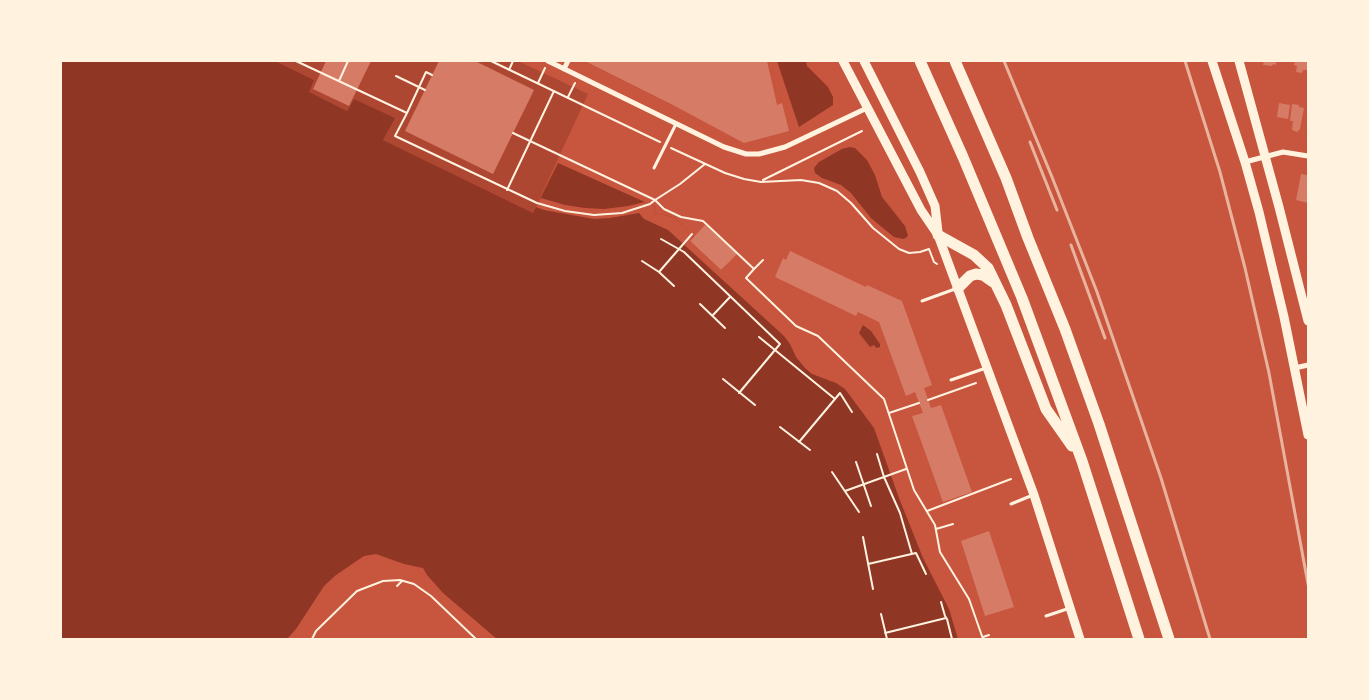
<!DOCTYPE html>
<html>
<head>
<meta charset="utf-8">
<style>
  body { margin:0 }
  #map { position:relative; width:1369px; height:700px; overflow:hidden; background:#c8553d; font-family:"Titillium Web",sans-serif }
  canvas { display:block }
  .frame { position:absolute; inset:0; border:62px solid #fff3e0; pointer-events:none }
</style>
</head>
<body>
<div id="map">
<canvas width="1369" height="700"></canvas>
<div class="frame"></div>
</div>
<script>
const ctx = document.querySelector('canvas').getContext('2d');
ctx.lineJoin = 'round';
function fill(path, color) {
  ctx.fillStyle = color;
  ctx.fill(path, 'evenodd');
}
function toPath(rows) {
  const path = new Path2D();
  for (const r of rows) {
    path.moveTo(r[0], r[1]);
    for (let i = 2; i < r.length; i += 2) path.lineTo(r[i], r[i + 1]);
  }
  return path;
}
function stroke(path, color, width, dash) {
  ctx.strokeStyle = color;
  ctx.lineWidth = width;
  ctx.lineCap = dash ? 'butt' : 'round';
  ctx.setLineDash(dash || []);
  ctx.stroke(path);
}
fill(toPath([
  [275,61,518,61,588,94,533,213,383,140,394,118,354,99,347,111,308,92,314,80]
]), '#ae4732');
fill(toPath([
  [61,61,275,61,314,80,309,92,347,111,354,99,395,118,383,140,533,213,558,163,656,207,654,213,674,217,787,326,804,348,852,383,901,476,966,639,497,639,443,593,427,575,423,568,404,564,376,554,364,556,336,575,324,586,296,629,287,639,61,639],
  [777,61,806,61,807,66,828,87,833,97,833,105,799,127],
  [850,147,855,148,867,160,875,175,882,197,905,226,908,236,904,239,894,237,883,228,871,218,851,193,841,185,822,178,815,173,814,168,819,162,842,149],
  [863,325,871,331,880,344,880,347,876,348,874,345,870,347,859,333]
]), '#8f3625');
fill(toPath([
  [541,198,565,205,585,208,604,209,628,206,645,202,656,207,654,213,674,217,694,236,690,241,721,270,726,265,793,329,807,350,809,349,824,362,846,376,852,383,854,381,885,424,898,462,920,517,928,542,957,593,968,639,958,639,949,609,923,558,899,498,874,428,845,389,836,383,812,374,805,368,796,357,790,344,784,336,668,230,644,219,639,213,610,218,594,219,544,210,536,207]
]), '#c8553d');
fill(toPath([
  [326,61,371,61,349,106,313,89],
  [439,61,475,61,534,90,493,174,405,131],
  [585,61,767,61,777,105,782,103,789,131,744,143,671,104],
  [1264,61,1276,61,1276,65,1273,64,1272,66,1263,65],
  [1295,61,1308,61,1308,70,1303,70,1302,73,1296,72,1297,66,1294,65],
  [1279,103,1290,105,1288,119,1277,117],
  [1292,104,1299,105,1299,107,1304,108,1300,129,1297,132,1292,130,1293,121,1290,121],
  [1301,174,1308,175,1308,203,1296,200],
  [705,225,737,254,721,270,690,241],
  [790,251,866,287,867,285,902,301,932,385,924,388,931,408,941,405,972,492,943,502,912,416,923,413,915,392,906,396,879,322,858,312,856,316,775,277,783,258,786,260],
  [989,531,1014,607,985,616,961,541]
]), '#d67c66');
stroke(toPath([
  [296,61,407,113,395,136,537,203,565,211,594,215,622,213,650,204,655,200,664,209,681,217,703,221,754,269,746,278,796,326,818,336,884,399,914,490,935,525,940,552,969,599,983,639],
  [491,61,660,142],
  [509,70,513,61],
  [396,76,425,90],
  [339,81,348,61],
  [538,83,545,68],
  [568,97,575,83],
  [407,113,426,72,432,75],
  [513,133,655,200,680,184,705,164],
  [671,148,725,173,744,179,761,182,801,180,819,183,837,191,851,203,873,228,899,249,909,253,920,252,929,249,934,262,937,264],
  [763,180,862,131],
  [507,190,554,91],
  [661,239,684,252,780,344,739,393],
  [642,261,659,272,674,286],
  [754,269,763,260],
  [659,272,692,234],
  [700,304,725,328],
  [713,315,730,297],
  [759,337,835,399],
  [723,379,755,405],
  [928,400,976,383],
  [889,413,919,403],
  [780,427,810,450],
  [799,442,840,393,852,412],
  [877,454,884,477,900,513,912,554],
  [856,462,871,506],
  [832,472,859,512],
  [845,491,906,469],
  [927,511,1011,479],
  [936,529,953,524],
  [863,537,873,589],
  [868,564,916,553,926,574],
  [397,586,402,581],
  [941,602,945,616,947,619,952,639],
  [881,614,887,639],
  [885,633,946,618],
  [983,637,989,635],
  [312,639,316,631,357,591,383,581,400,580,414,584,431,596,476,639]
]), '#fff3e0', 2);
stroke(toPath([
  [654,168,676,124],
  [922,301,955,289],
  [951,380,986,368],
  [1011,504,1033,495],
  [1046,616,1070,608]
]), '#fff3e0', 3);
stroke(toPath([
  [548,61,724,147,746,154,759,154,785,147,867,108],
  [564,69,568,61],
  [1245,162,1283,152,1308,156],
  [1295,368,1308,365]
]), '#fff3e0', 5);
stroke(toPath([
  [843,61,921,210,938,235,1034,495,1080,639],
  [864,61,920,172,935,206,938,232],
  [1212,61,1245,162,1259,212,1284,317,1308,435],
  [1239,61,1279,207,1308,321]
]), '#fff3e0', 9);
stroke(toPath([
  [920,61,963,157,1022,298,1082,461,1139,639],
  [955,61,1006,178,1028,238,1065,329,1099,424,1169,639],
  [938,235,974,255,988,268,1006,305,1046,409,1072,446],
  [958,288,970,276,976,274,983,275,993,282]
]), '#fff3e0', 11);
stroke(toPath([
  [1004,61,1052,177,1097,292,1161,478,1210,639],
  [1185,61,1220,172,1245,268,1269,373,1308,584],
  [1030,142,1057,210],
  [1071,245,1105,338]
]), '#e9b49f', 3);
</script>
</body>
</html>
